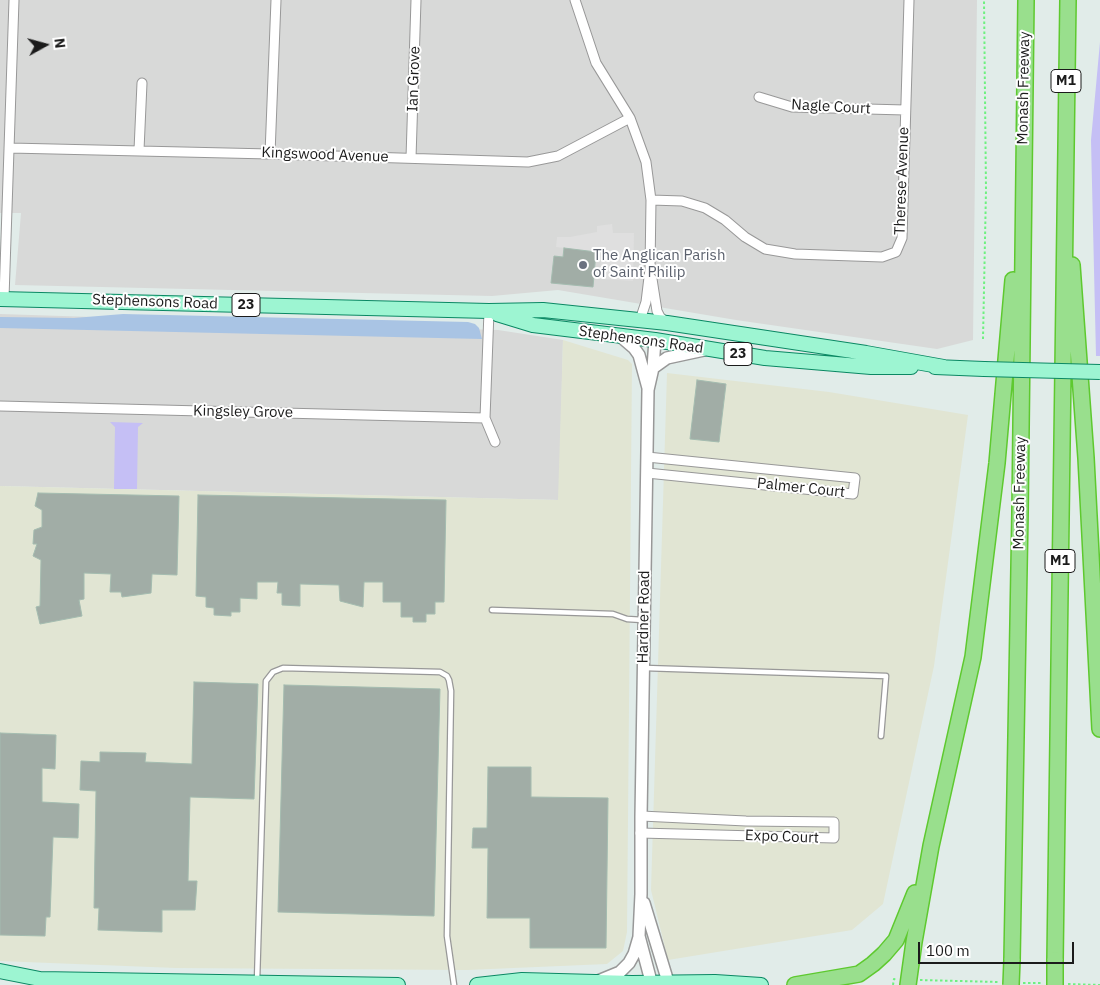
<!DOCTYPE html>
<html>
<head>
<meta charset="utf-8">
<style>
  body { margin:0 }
  #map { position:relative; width:1100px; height:985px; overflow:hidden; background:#e1ece9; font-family:"IBM Plex Sans",sans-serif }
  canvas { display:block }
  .north { position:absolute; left:20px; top:20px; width:50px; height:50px; -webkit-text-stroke:4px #fff; paint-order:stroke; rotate:83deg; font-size:14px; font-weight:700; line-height:20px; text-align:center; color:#1b1b1b }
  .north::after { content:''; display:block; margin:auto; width:18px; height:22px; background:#1b1b1b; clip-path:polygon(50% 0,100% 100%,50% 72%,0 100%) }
  .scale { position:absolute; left:918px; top:942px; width:156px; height:22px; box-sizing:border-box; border:2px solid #1b1b1b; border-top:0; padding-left:6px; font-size:15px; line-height:18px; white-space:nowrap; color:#1b1b1b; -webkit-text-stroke:4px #fff; paint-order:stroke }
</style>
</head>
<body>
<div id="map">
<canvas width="1100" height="985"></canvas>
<div class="north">N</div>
<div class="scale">100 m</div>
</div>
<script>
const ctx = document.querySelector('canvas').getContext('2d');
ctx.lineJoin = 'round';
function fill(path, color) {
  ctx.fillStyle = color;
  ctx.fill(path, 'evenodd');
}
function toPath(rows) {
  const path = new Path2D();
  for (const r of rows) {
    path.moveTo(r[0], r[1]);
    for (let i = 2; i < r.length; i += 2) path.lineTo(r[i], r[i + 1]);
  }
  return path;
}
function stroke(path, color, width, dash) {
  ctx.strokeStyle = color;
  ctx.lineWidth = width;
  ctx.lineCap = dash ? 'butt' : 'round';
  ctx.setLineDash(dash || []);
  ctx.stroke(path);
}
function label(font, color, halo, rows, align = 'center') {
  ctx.font = font + ' "IBM Plex Sans",sans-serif';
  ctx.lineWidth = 4;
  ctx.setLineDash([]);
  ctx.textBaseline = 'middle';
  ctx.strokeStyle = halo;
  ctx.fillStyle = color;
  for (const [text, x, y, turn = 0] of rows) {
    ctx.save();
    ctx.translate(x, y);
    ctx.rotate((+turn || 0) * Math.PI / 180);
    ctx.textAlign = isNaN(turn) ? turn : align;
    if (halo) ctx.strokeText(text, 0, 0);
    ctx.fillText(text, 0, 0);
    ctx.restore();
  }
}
fill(toPath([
  [0,0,977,0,973,340,937,349,736,320,558,290,492,296,15,285,21,213,0,213],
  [0,314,498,330,563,340,559,500,0,486]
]), '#d8d9d8');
fill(toPath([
  [563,340,628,360,632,364,627,932,623,951,607,964,467,970,176,968,0,961,0,486,558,500],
  [667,373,829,392,968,415,934,666,883,904,852,930,668,960,651,890]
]), '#e1e5d3');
fill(toPath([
  [123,314,468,322,475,324,479,328,482,339,0,328,0,317,74,318]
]), '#a9c4e4');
fill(toPath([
  [1100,42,1100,356,1096,356,1091,140],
  [110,422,143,423,138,427,137,489,114,489,115,427]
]), '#c5bff5');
fill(toPath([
  [612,224,613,233,634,233,633,281,600,279,601,252,556,247,557,237,570,237,597,232,597,226]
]), '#dfdfdf');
const building = toPath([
  [564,248,596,252,593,287,551,283,554,256,563,257,564,248],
  [697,380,726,384,719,442,690,439,697,380],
  [38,493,179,496,177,575,152,574,151,593,122,597,121,592,110,592,111,574,84,573,84,599,79,600,82,616,40,624,36,607,40,606,41,560,33,556,37,544,33,544,34,530,42,527,42,510,35,506,38,493],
  [198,495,446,500,444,602,435,602,435,614,426,614,426,622,413,622,413,617,401,617,401,602,383,602,383,582,364,582,363,607,340,601,339,585,300,584,300,606,282,605,282,593,277,593,278,582,257,582,257,599,240,598,240,612,231,612,231,616,214,615,214,608,206,607,206,597,196,596,198,495],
  [194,682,258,684,254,799,190,797,188,881,197,881,195,910,162,910,162,932,98,930,99,908,94,908,96,791,80,790,81,761,100,762,100,752,146,753,145,762,192,764,194,682],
  [284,685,440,689,434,916,278,912,284,685],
  [0,733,56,735,55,769,42,768,42,802,79,804,78,838,53,837,50,917,46,917,45,936,0,935,0,733],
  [488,767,531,767,531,797,608,798,606,948,530,948,530,918,487,918,488,848,472,848,473,828,487,828,488,767]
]);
fill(building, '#a1ada6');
stroke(building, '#a4bcb0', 1);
const service = toPath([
  [492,610,613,614,627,619,643,620],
  [645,668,886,676,881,736],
  [257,981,266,681,273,672,283,668,440,672,447,676,449,680,451,691,447,936,454,985]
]);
const minor = toPath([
  [575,0,596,63,630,118,646,162,651,200,650,269,646,302,640,320],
  [759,97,792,107,905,110],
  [10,148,270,154,528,162,558,156,630,118],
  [139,150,142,83],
  [270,154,276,0],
  [411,158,416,0],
  [651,200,682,201,705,208,725,220,745,237,765,249,795,254,882,257,896,252,902,238,909,0],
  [652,279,657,311,660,317,666,322],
  [4,298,14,0],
  [0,406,485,418,489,311],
  [485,418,495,442],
  [647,473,853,494,855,478,647,457],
  [640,833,834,838,834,822,746,821,641,816]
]);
const tertiary = toPath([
  [620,336,634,348,639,355,648,388],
  [653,368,667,358,704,350],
  [644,903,669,985],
  [598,981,620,972,629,963,634,954,639,937],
  [652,985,639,936,641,894,641,816,648,390,653,368,655,340]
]);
const primary = toPath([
  [0,299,489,311,543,310,667,323,866,353,944,367],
  [497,314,533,325,655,340,765,358,871,367,911,367],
  [935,367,984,369],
  [0,971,40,979,398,985],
  [477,985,522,980,632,983,715,982,761,985]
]);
const motorway = toPath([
  [1072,265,1086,458,1100,729],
  [1012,960,1020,512,1026,0],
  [1055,960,1068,0],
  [795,985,859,974,873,964,884,954,896,940,915,893],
  [908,985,914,942,931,846,973,657,997,463,1013,280]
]);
stroke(service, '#989898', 7);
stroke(minor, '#989898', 11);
stroke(tertiary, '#989898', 14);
stroke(primary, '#0a8863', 16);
stroke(motorway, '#5ec92f', 18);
stroke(toPath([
  [983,339,986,190,984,0],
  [920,980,998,982],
  [1023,983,1043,983],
  [1068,984,1100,985],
  [893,985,894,979,896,980]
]), '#6ef080', 2, [2.5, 2.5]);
stroke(service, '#fff', 4.5);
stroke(minor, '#fff', 9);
stroke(tertiary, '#fff', 11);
stroke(primary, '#9df5d2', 14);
stroke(motorway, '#99df8d', 15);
const primaryBridge = toPath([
  [984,369,1100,372]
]);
const motorwayBridge = toPath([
  [1011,985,1012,960],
  [1055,985,1055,960]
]);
stroke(primaryBridge, '#0a8863', 16, []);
stroke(motorwayBridge, '#5ec92f', 18, []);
stroke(primaryBridge, '#9df5d2', 14);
stroke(motorwayBridge, '#99df8d', 15);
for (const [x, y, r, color] of [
  [583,265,5,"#6b7280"]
]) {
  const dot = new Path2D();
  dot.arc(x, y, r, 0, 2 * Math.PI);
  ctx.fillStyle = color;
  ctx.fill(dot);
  stroke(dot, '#fff', 2);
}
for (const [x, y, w] of [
  [1066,81,30],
  [246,305,28],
  [738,354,28],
  [1060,561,30]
]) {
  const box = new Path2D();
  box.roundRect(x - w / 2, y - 11.5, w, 23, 4);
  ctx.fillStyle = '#fff';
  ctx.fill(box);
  stroke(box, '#1b1b1b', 1);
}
label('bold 14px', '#1b1b1b', null, [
  ["M1",1066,81],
  ["23",246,305],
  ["23",738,354],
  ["M1",1060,561]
]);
label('15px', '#1b1b1b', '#fff', [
  ["Ian Grove",414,79,-88],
  ["Monash Freeway",1024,88,-89],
  ["Nagle Court",831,107,3],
  ["Kingswood Avenue",325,155,2],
  ["Therese Avenue",902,181,-88],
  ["Stephensons Road",155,302,2],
  ["Stephensons Road",641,340,8],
  ["Kingsley Grove",243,412,1],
  ["Palmer Court",801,488,6],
  ["Monash Freeway",1020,493,-89],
  ["Hardner Road",644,617,-89],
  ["Expo Court",782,837,2]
]);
label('15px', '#5b616d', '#fff', [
  ["The Anglican Parish",593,256],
  ["of Saint Philip",593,273]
], 'left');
</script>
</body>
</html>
